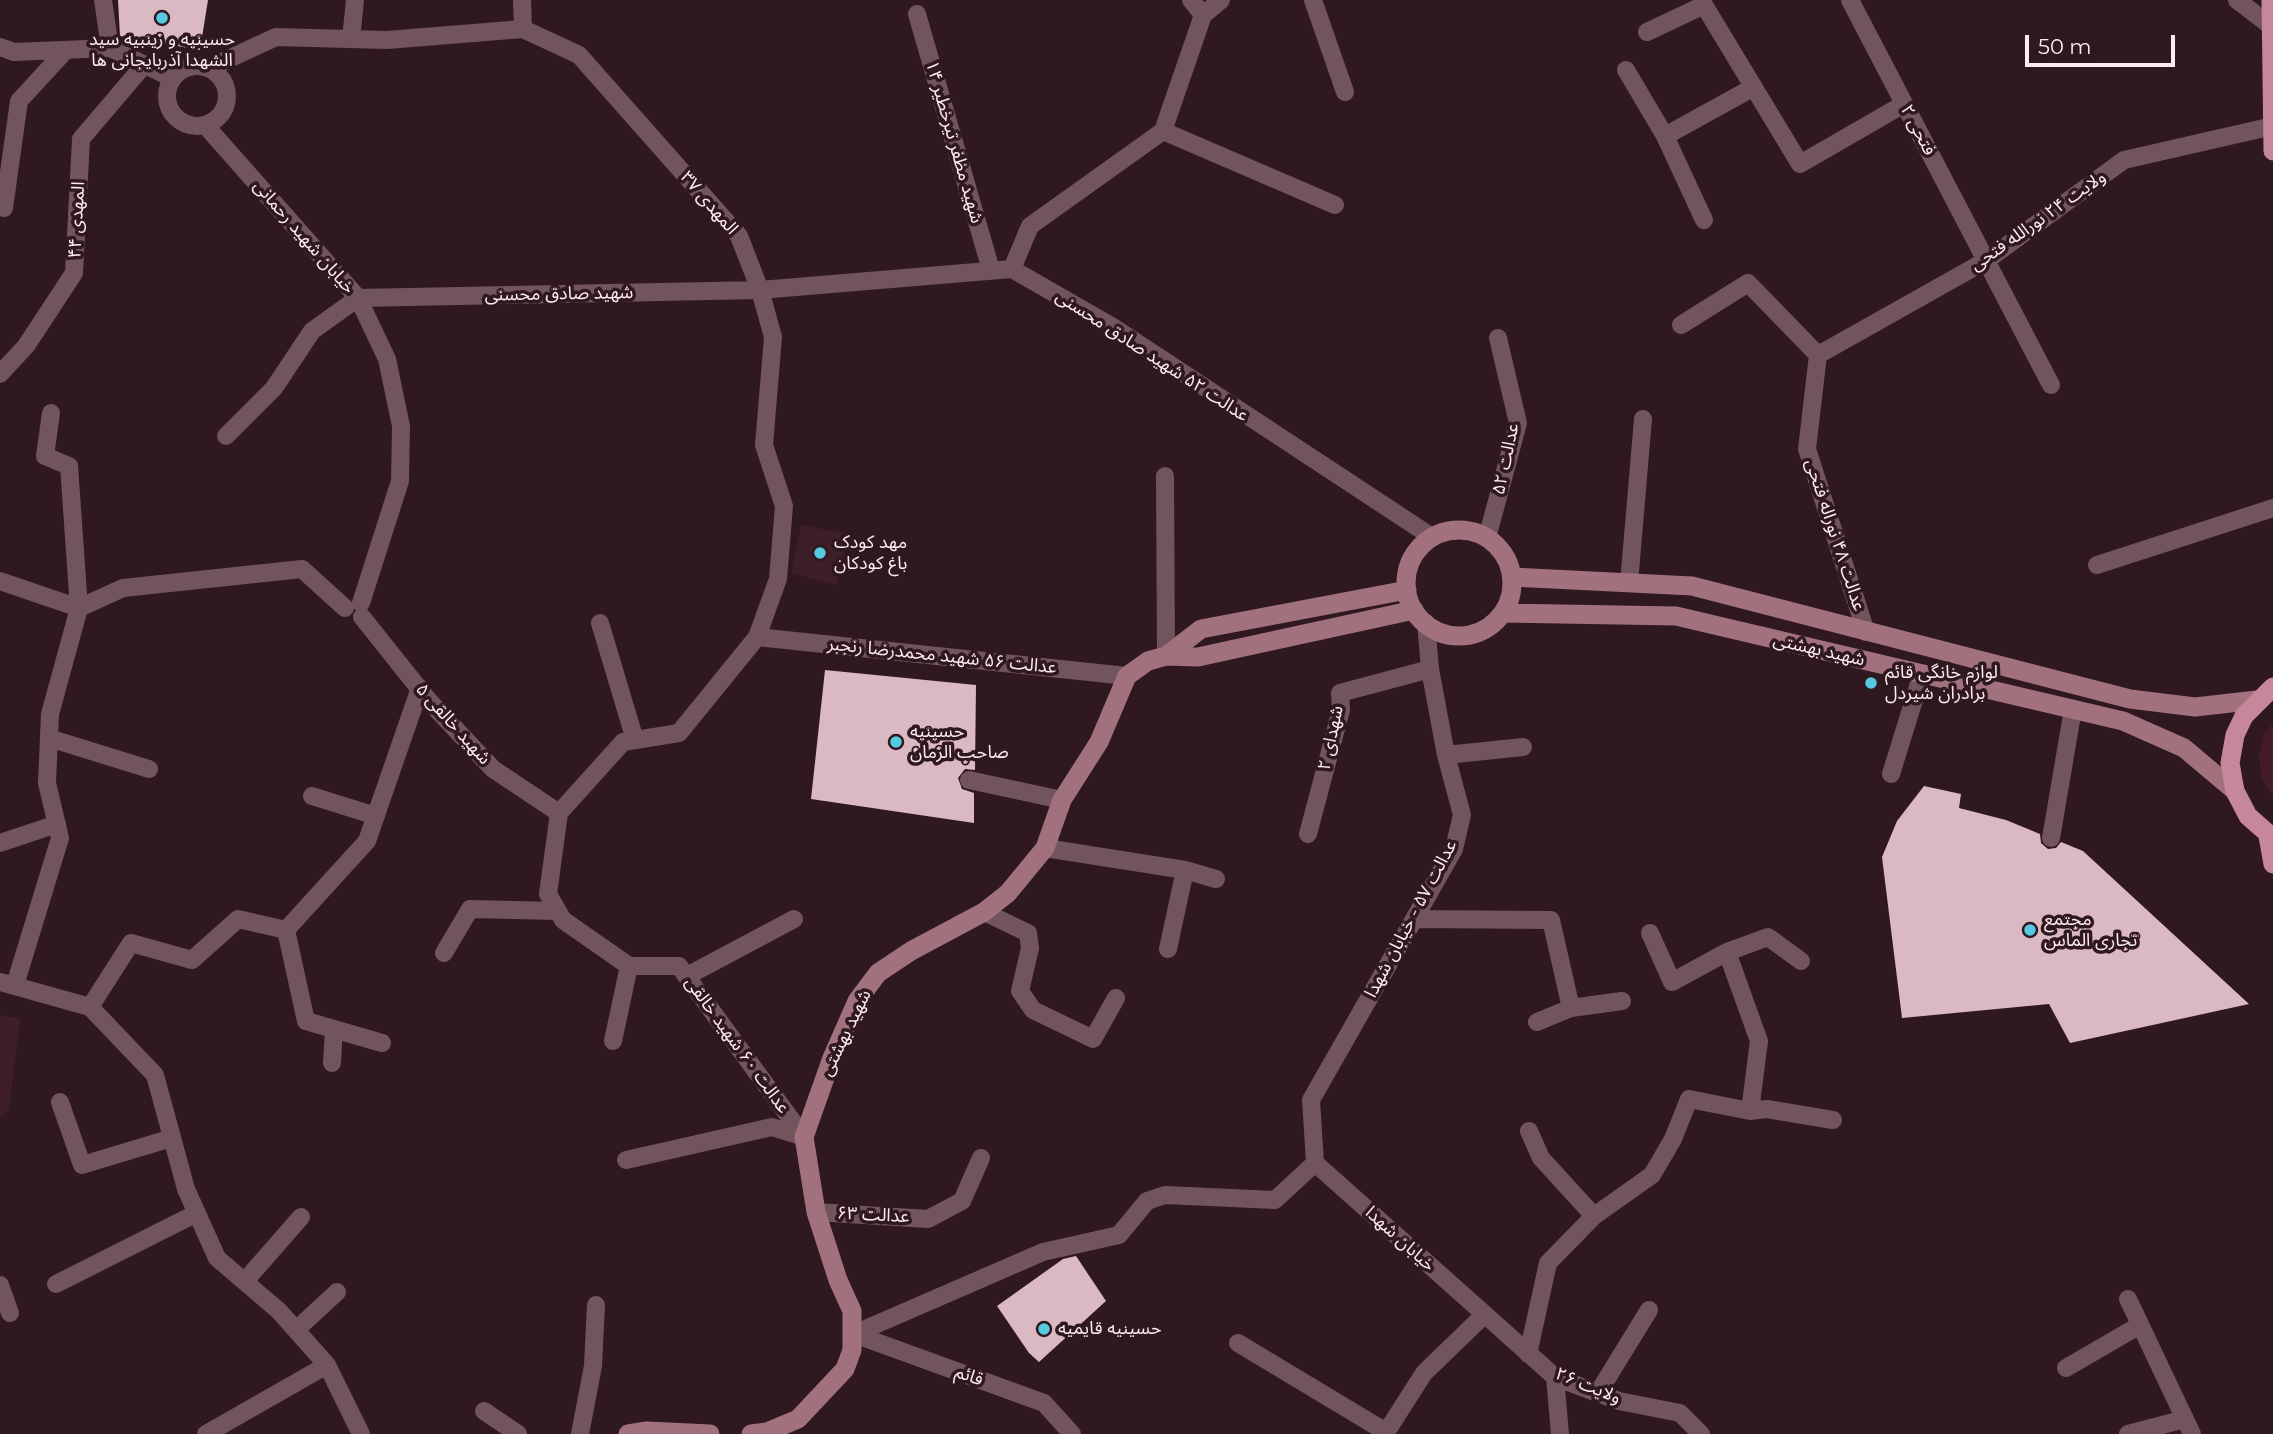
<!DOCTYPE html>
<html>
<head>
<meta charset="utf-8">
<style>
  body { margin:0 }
  #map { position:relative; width:2273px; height:1434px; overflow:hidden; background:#2f181f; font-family:Montserrat,sans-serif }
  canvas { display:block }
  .scale { position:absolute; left:2025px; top:35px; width:150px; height:32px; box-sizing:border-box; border:4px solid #fdebf0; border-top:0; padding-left:9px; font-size:21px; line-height:24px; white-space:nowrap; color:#fdebf0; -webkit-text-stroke:5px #2f181f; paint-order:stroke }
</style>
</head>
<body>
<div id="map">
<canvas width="2273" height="1434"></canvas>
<div class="scale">50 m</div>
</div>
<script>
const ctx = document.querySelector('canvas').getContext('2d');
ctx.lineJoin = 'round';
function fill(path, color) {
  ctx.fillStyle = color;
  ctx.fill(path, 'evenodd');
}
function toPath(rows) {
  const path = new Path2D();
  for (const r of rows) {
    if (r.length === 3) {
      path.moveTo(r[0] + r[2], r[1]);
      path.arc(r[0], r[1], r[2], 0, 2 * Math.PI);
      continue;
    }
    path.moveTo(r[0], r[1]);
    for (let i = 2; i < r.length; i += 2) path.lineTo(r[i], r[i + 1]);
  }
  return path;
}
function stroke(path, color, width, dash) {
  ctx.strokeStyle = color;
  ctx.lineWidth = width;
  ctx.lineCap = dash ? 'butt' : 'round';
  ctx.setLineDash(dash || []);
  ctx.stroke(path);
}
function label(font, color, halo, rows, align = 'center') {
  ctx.font = font + ' Montserrat,"Noto Sans Arabic",sans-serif';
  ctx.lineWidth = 7;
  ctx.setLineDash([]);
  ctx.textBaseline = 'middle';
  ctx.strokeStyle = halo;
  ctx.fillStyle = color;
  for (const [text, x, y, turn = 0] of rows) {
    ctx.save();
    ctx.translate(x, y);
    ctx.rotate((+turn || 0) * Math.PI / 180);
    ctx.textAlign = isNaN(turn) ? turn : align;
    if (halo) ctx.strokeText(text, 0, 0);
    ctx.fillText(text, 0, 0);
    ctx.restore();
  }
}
fill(toPath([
  [801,525,850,534,837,585,791,573],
  [0,1015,20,1019,9,1111,0,1117]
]), '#3e1f29');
fill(toPath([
  [2273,723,2273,798,2261,776,2259,755,2264,734]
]), '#451a29');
fill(toPath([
  [118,0,208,0,200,50,120,36],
  [825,670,976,685,975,770,965,769,958,778,962,789,974,793,974,823,811,799],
  [1924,786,1961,794,1959,808,2006,820,2040,834,2041,843,2048,849,2056,848,2061,842,2083,851,2249,1004,2070,1043,2049,1004,1902,1018,1882,857,1897,821],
  [1076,1256,1106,1301,1039,1362,1029,1353,997,1306,1063,1259]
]), '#dbb9c2');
stroke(toPath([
  [103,0,110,48,172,78],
  [522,0,523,29],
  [1191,0,1203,15],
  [1313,0,1345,92],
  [1850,0,2051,385],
  [2237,0,2271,26],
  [917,14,991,270],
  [1647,32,1704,5,1800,164,1904,104],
  [351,39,355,0],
  [0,47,14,52,110,48],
  [197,96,30],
  [209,68,276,37,387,40,523,29,579,55,739,236,760,290,773,337,764,445,784,506,778,579,757,637,679,733,623,742,559,813,548,894,563,920,629,966,679,966,804,1137],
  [1626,70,1665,136,1704,220],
  [205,125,358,298,387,359,401,426,400,481,361,603],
  [1163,131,1335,205],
  [1665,136,1754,87],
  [4,208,19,101,66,50],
  [1012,269,1030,226,1163,131,1203,15,1221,0],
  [1681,325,1748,283,1818,355],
  [1818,355,1987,260,2124,160,2273,126],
  [1818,355,1807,449,1866,632],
  [0,374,26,346,74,273,81,139,144,65],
  [226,436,274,388,312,331,358,298,760,290,1012,269,1113,327,1432,537],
  [1165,476,1166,656],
  [1487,538,1518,423,1498,338],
  [2097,565,2273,508],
  [0,581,79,608,69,466,45,456,51,413],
  [1629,583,1643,419],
  [362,617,429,701,493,769,559,813],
  [600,623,635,740],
  [757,637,1127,676],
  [49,738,149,769],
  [1446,755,1523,747],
  [1891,774,1922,674],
  [969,780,1062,800],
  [312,796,376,816],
  [1308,834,1341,710,1340,693,1430,669],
  [2051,838,2073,709],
  [0,843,57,824],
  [1045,848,1185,870,1216,879],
  [984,912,1028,933,1030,948,1020,991,1033,1010,1093,1039,1116,998],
  [1414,919,1551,920,1571,1008,1622,1001],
  [286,930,306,1021,382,1043],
  [1650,933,1672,982,1727,952],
  [1168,949,1185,870],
  [444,953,470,909,557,911],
  [687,976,794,919],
  [0,982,90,1007,155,1075,186,1189,217,1258,279,1311,327,1365,361,1434],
  [15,985,60,838,47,783,50,714,79,608,123,588,302,569,345,608],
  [90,1007,131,943,192,960,238,919,286,930,367,841,420,688],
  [1537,1022,1571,1008],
  [613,1041,629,966],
  [332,1063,334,1029],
  [60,1102,82,1165,172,1138],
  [1750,1111,1767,1109,1833,1120],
  [1529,1131,1541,1158,1594,1216],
  [626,1160,772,1127,804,1137],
  [1315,1163,1311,1100,1454,849,1462,815,1446,755,1430,669,1426,623],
  [1315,1163,1555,1377,1619,1401,1680,1413,1701,1434],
  [816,1212,928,1219,962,1201,981,1158],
  [245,1281,301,1217],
  [56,1284,197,1213],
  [0,1285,10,1313],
  [2128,1299,2192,1434],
  [296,1330,337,1292],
  [854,1334,1043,1252,1119,1235,1147,1201,1165,1195,1275,1200,1315,1163],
  [854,1334,1044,1403,1072,1434],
  [1238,1343,1386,1432],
  [1528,1354,1548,1263,1594,1216,1652,1175,1673,1139,1689,1099,1750,1111,1759,1041,1727,952,1768,937,1801,961],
  [2066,1368,2140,1325],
  [1555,1377,1560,1434],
  [1598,1393,1649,1310],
  [484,1411,518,1434],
  [206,1434,327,1365],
  [580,1434,593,1366,596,1305],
  [1385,1434,1424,1373,1484,1315],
  [2128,1434,2185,1419]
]), '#72545c', 18);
stroke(toPath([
  [1459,583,53],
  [1512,577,1692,586,2130,699,2195,707,2257,700],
  [1503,613,1676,616,2123,721,2184,748,2235,791],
  [1166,656,1201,629,1407,590],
  [628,1434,647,1431,710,1434],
  [751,1434,767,1432,798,1419,845,1369,852,1350,852,1311,838,1280,816,1212,804,1137,832,1058,857,1001,878,973,911,951,984,912,1008,893,1045,848,1062,800,1099,742,1127,676,1148,661,1166,656,1198,657,1414,610]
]), '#a1717e', 19);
stroke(toPath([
  [2271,0,2273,151],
  [2273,687,2244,716,2235,735,2230,763,2235,791,2248,816,2273,838],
  [2268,836,2273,864]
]), '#c58799', 19);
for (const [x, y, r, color] of [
  [162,18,7,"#55cae0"],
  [820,553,7,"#55cae0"],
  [1871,683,7,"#55cae0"],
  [896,742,7,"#55cae0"],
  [2030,930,7,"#55cae0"],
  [1044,1329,7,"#55cae0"]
]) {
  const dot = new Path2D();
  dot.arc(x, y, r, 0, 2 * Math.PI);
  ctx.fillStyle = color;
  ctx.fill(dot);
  stroke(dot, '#2f181f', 2.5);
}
label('18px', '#fdebf0', '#2f181f', [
  ["حسینیه و زینبیه سید",162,40,"center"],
  ["الشهدا آذربایجانی ها",162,61,"center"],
  ["مهد کودک",834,543],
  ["باغ کودکان",834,564],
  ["لوازم خانگی قائم",1885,673],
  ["برادران شیردل",1885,694],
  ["حسینیه",910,732],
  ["صاحب الزمان",910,753],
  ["مجتمع",2044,920],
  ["تجاری الماس",2044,941],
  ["حسینیه قایمیه",1058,1329]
], 'left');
label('18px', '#fdebf0', '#2f181f', [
  ["فتحی ۲",1918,130,62],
  ["شهید مظفر تیرخطیر ۱۴",954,142,74],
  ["المهدی ۳۷",709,203,49],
  ["المهدی ۴۴",77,220,-87],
  ["ولایت ۲۴ نورالله فتحی",2038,221,-35],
  ["خیابان شهید رحمانی",304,237,49],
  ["شهید صادق محسنی",559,294,-1],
  ["عدالت ۵۲ شهید صادق محسنی",1152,356,33],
  ["عدالت ۵۲",1506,459,-78],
  ["عدالت ۴۸ نوراله فتحی",1835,535,72],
  ["شهید بهشتی",1819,650,13],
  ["عدالت ۵۶ شهید محمدرضا رنجبر",942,656,6],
  ["شهید خالقی ۵",453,724,48],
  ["شهدای ۲",1331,738,-78],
  ["عدالت ۵۷ - خیابان شهدا",1411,919,-62],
  ["شهید بهشتی",846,1033,-64],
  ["عدالت ۶۰ شهید خالقی",737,1045,54],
  ["عدالت ۶۳",873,1215,3],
  ["خیابان شهدا",1400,1239,42],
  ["قائم",969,1376,20],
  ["ولایت ۲۶",1588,1386,22]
]);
</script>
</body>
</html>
